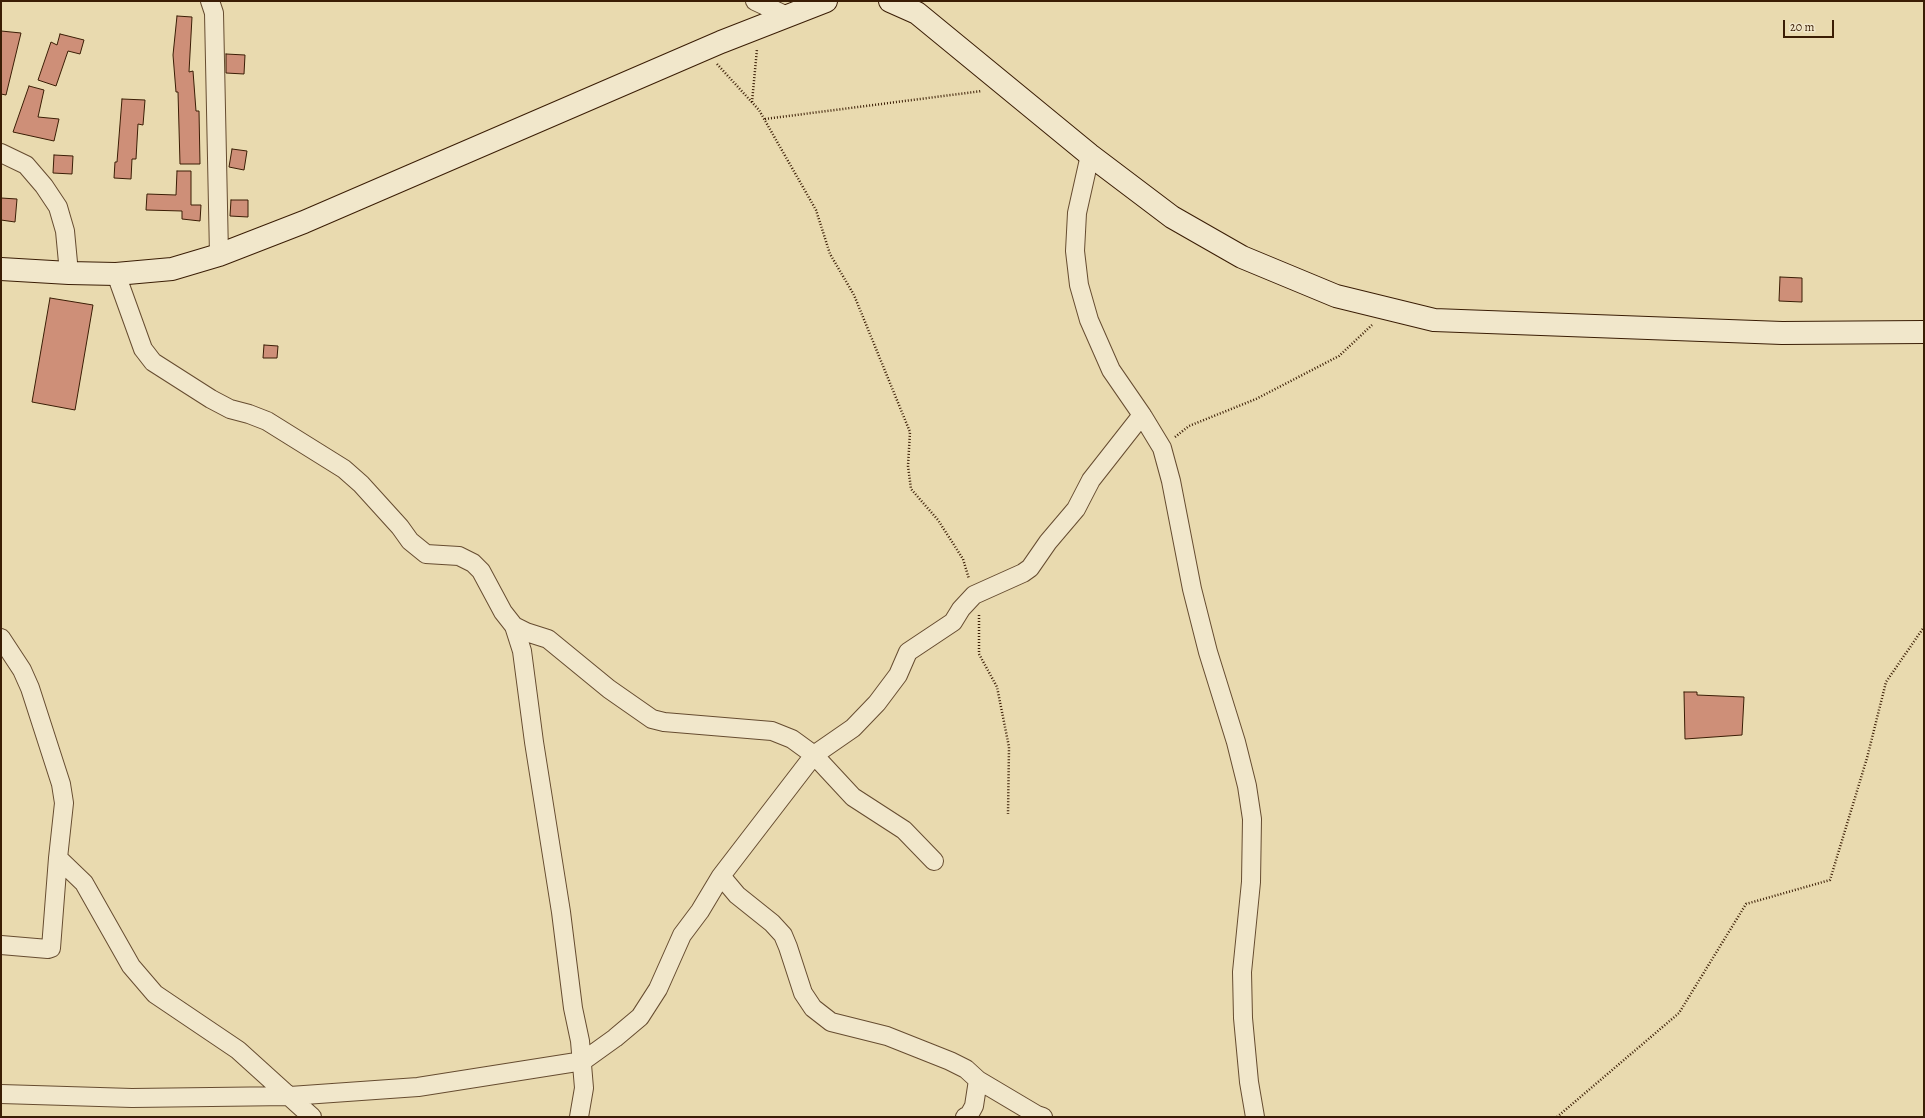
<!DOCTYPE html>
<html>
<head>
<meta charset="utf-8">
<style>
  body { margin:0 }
  #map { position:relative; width:1925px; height:1118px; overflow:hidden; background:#e9daaf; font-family:Alegreya,serif }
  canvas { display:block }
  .frame { position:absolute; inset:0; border:2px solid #3a1d05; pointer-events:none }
  .scale { position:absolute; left:1783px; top:20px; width:51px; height:18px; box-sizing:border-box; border:2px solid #3a1d05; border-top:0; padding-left:5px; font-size:12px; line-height:14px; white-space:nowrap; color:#3a1d05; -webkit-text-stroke:3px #f1e7cb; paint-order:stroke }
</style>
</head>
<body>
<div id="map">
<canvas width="1925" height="1118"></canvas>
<div class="frame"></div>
<div class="scale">20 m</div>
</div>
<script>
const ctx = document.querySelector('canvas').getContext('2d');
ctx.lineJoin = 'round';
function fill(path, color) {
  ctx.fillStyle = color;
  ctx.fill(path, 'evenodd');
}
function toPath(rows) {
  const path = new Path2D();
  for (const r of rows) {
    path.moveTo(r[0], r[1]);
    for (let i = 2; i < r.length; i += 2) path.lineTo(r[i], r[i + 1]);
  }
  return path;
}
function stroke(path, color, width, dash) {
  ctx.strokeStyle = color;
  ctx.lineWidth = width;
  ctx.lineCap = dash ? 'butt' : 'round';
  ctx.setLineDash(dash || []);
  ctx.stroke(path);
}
const building = toPath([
  [177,16,192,17,189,72,193,71,196,111,199,111,200,164,180,164,178,92,176,92,173,55,177,16],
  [1,31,21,33,6,95,1,94,1,31],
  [60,34,84,40,80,54,68,51,56,86,38,80,51,42,57,45,60,34],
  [226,54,245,55,244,74,226,73,226,54],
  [29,86,44,90,38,117,59,119,54,141,13,132,29,86],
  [122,99,145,100,143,125,138,124,136,159,132,159,131,179,114,178,115,162,117,162,122,99],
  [232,149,247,151,244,170,229,167,232,149],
  [54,155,73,156,72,174,53,173,54,155],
  [177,171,191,171,191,205,201,205,200,221,182,219,182,211,146,210,147,194,176,195,177,171],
  [1,198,17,199,15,222,1,220,1,198],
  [231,200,248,200,248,217,230,216,231,200],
  [1780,277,1802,278,1802,302,1779,301,1780,277],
  [50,298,93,305,75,410,32,402,50,298],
  [264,345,278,346,277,358,263,358,264,345],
  [1684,692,1697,692,1697,695,1744,697,1742,735,1685,739,1684,692]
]);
fill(building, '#ce8f78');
stroke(building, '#3a1d05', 1);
const street = toPath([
  [210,1,214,13,219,255],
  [755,1,787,16],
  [1,153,26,165,44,186,58,207,65,231,69,273],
  [1090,155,1077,213,1075,251,1079,285,1089,320,1111,370,1142,415,1162,448,1171,481,1192,589,1208,652,1236,742,1247,786,1252,819,1251,882,1242,972,1243,1018,1249,1082,1255,1117],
  [116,274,143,349,153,362,211,399,230,409,249,414,267,421,344,469,361,484,400,527,410,541,426,554,459,556,473,563,481,571,503,612,514,626,526,632,548,639,609,689,652,719,664,722,772,731,792,739,814,755,853,797,904,830,934,861],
  [514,626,522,651,534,742,561,912,573,1008,580,1041,584,1088,579,1117],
  [1,638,22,670,30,688,61,784,64,803,58,858,51,948,48,949,1,945],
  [58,858,84,883,131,966,155,994,238,1050,312,1117],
  [721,876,737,895,772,923,783,935,788,947,803,993,813,1008,831,1022,887,1036,950,1061,966,1069,978,1080,1037,1115,1043,1117],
  [1,1094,132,1098,290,1096,418,1087,583,1061,615,1038,640,1017,658,989,682,935,700,911,721,876,814,755,853,728,877,703,898,675,908,652,953,622,961,609,974,595,1023,573,1030,568,1048,542,1076,509,1091,480,1142,415],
  [965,1117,969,1115,974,1106,978,1080]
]);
const secondary = toPath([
  [890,1,917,13,1090,155,1172,217,1242,257,1336,296,1434,320,1782,333,1924,332],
  [1,269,69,273,116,274,172,269,219,255,304,222,721,42,826,1]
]);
stroke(street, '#664c30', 20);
stroke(secondary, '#3a1d05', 24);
stroke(toPath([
  [717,64,759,110,816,210,830,254,854,295,910,432,908,466,911,489,938,520,963,559,969,579],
  [752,102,757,49],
  [765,119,982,91],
  [1175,437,1189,426,1256,399,1339,356,1372,325],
  [979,615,979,654,997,687,1009,747,1008,814],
  [1557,1117,1679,1013,1746,904,1830,880,1867,758,1886,682,1924,627]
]), '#3a1d05', 2.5, [1, 2]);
stroke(street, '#f1e7cb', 18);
stroke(secondary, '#f1e7cb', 22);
</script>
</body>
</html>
